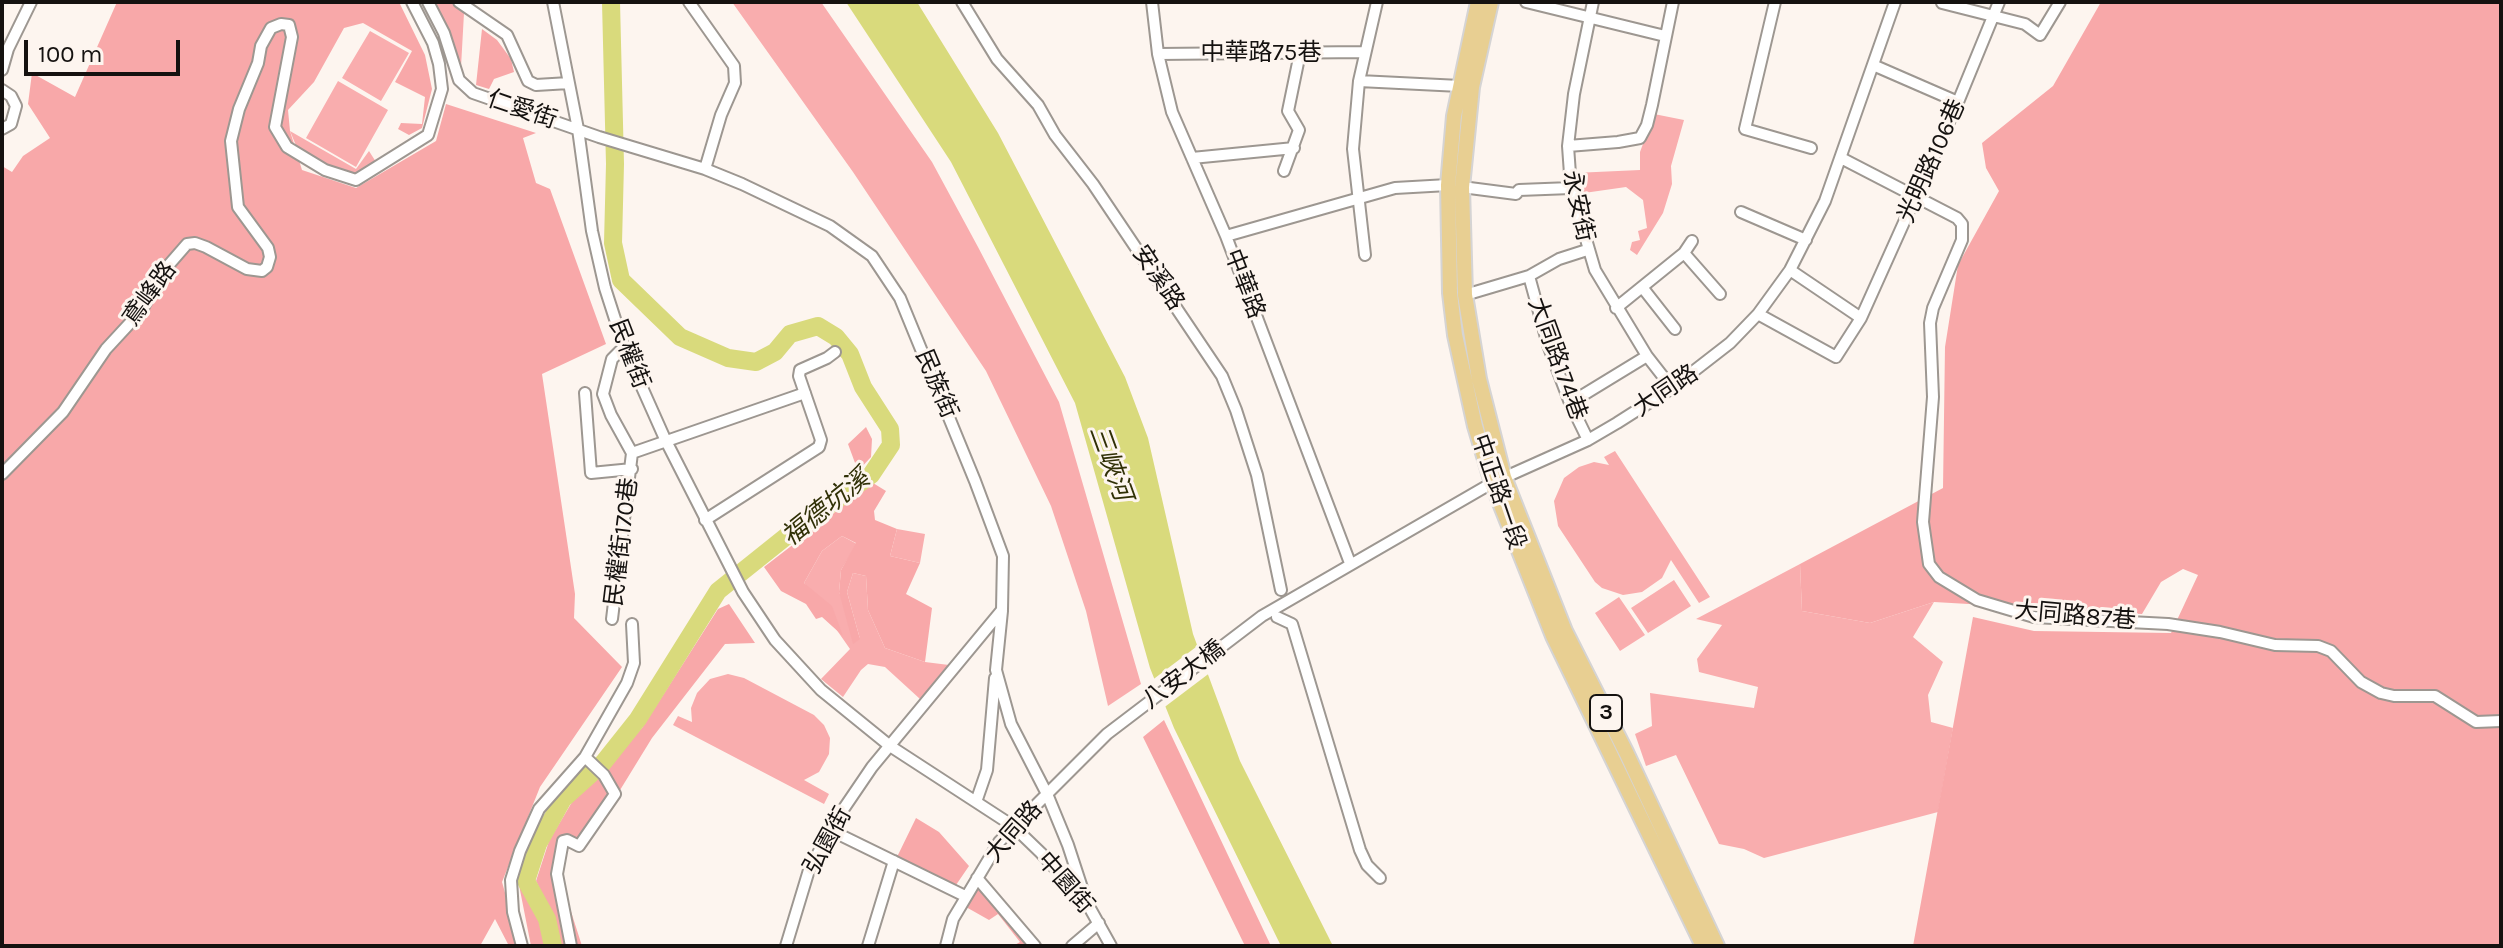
<!DOCTYPE html>
<html>
<head>
<meta charset="utf-8">
<style>
  body { margin:0 }
  #map { position:relative; width:2503px; height:948px; overflow:hidden; background:#fdf5ef; font-family:Karla,sans-serif }
  canvas { display:block }
  .frame { position:absolute; inset:0; border:4px solid #151210; pointer-events:none }
  .scale { position:absolute; left:24px; top:40px; width:156px; height:36px; box-sizing:border-box; border:4px solid #151210; border-top:0; padding-left:10px; font-size:24px; line-height:28px; white-space:nowrap; color:#151210; -webkit-text-stroke:6px #fdf5ef; paint-order:stroke }
</style>
</head>
<body>
<div id="map">
<canvas width="2503" height="948"></canvas>
<div class="frame"></div>
<div class="scale">100 m</div>
</div>
<script>
const ctx = document.querySelector('canvas').getContext('2d');
ctx.lineJoin = 'round';
function fill(path, color) {
  ctx.fillStyle = color;
  ctx.fill(path, 'evenodd');
}
function toPath(rows) {
  const path = new Path2D();
  for (const r of rows) {
    path.moveTo(r[0], r[1]);
    for (let i = 2; i < r.length; i += 2) path.lineTo(r[i], r[i + 1]);
  }
  return path;
}
function stroke(path, color, width, dash) {
  ctx.strokeStyle = color;
  ctx.lineWidth = width;
  ctx.lineCap = dash ? 'butt' : 'round';
  ctx.setLineDash(dash || []);
  ctx.stroke(path);
}
function label(font, color, halo, rows, align = 'center') {
  ctx.font = font + ' Karla,"Noto Sans TC",sans-serif';
  ctx.lineWidth = 6;
  ctx.setLineDash([]);
  ctx.textBaseline = 'middle';
  ctx.strokeStyle = halo;
  ctx.fillStyle = color;
  for (const [text, x, y, turn = 0] of rows) {
    ctx.save();
    ctx.translate(x, y);
    ctx.rotate((+turn || 0) * Math.PI / 180);
    ctx.textAlign = isNaN(turn) ? turn : align;
    if (halo) ctx.strokeText(text, 0, 0);
    ctx.fillText(text, 0, 0);
    ctx.restore();
  }
}
fill(toPath([
  [435,2,450,2,464,13,461,67,450,33],
  [732,2,821,2,932,162,978,247,1059,402,1141,684,1108,706,1086,611,1051,506,986,371,853,172],
  [370,31,409,53,381,101,342,78],
  [338,81,388,110,356,167,306,138],
  [1654,114,1684,120,1671,166,1672,184,1663,213,1637,255,1630,250,1632,242,1640,240,1638,231,1647,228,1643,200,1626,187,1577,194,1574,173,1640,170,1640,152],
  [290,131,356,169,369,151,376,162,356,175,326,166,297,148],
  [1615,451,1710,597,1699,603,1671,560,1662,578,1642,592,1623,595,1602,588,1595,582,1558,526,1554,501,1564,478,1579,467,1594,462,1609,465,1604,457],
  [897,529,925,534,920,563,890,556],
  [842,536,857,544,841,570,839,592,860,639,847,592,853,573,866,576,868,610,885,648,925,662,949,665,920,699,885,667,868,664,861,670,843,697,821,679,850,649,804,583,822,551],
  [1800,564,1802,611,1870,623,1934,602,1913,637,1943,662,1928,695,1931,722,1953,728,1938,812,1764,858,1744,849,1719,844,1676,755,1646,766,1635,734,1652,726,1650,693,1754,708,1758,687,1699,672,1697,659,1722,625,1696,619],
  [1674,580,1691,606,1648,633,1631,608],
  [1619,597,1645,635,1620,651,1595,613],
  [728,674,744,678,814,715,824,725,830,738,829,754,819,772,804,780,829,794,824,804,673,725,678,716,692,722,691,708,697,693,710,679]
]), '#f9adae');
fill(toPath([
  [117,2,399,2,425,55,432,89,422,128,409,135,398,129,401,123,422,124,425,97,395,82,412,51,363,23,344,28,314,82,288,110,290,131,302,170,356,188,436,141,446,104,536,133,523,138,536,183,550,189,606,344,542,374,575,594,574,618,622,667,540,787,502,882,520,946,509,946,495,919,480,946,2,946,2,166,12,172,23,156,50,138,28,104,32,73,75,97],
  [2101,2,2501,2,2501,946,1913,946,1973,617,2034,631,2171,633,2198,575,2183,569,2161,582,2142,614,1934,602,1870,623,1802,611,1800,564,1943,488,1945,347,1958,265,1999,191,1986,168,1982,143,2053,86],
  [482,29,497,40,511,59,514,72,494,79,489,89,476,85],
  [866,427,872,439,871,457,858,471,848,444],
  [873,483,886,491,874,511,875,520,897,529,890,556,920,563,906,594,932,608,925,662,885,648,868,610,866,576,853,573,847,592,860,639,853,644,839,592,841,570,856,543,842,536,822,551,804,583,832,606,843,636,822,617,816,619,806,604,781,591,764,567],
  [729,604,755,643,725,644,652,738,617,795,579,849,567,845,560,877,582,946,560,946,553,917,536,881,549,841,572,802,642,728,718,609],
  [1164,720,1271,946,1245,946,1143,737],
  [916,818,939,832,969,866,956,885,897,857],
  [978,884,1027,946,1013,946,1020,942,998,914,989,920,966,907],
  [519,885,539,921,545,946,531,946]
]), '#f8a8a9');
fill(toPath([
  [846,2,917,2,998,133,1125,377,1148,438,1193,634,1240,761,1333,946,1281,946,1174,728,1150,668,1075,403,951,162]
]), '#d9da7c');
fill(toPath([
  [1200,644,1211,672,1162,709,1151,681]
]), '#fdf5ef');
stroke(toPath([
  [553,946,547,919,526,881,538,844,563,799,603,763,638,719,718,591,788,535,871,475,891,445,890,429,863,387,850,354,836,337,818,326,790,334,775,352,756,362,728,358,680,337,621,280,613,243,615,164,611,2]
]), '#d9da7c', 18);
const minor = toPath([
  [428,2,444,33,459,80,473,93,599,137,705,169,742,184,830,226,872,256,900,298,975,481,1003,556,1002,610,872,767,836,820,809,870,786,946],
  [459,2,507,35,528,81,536,85,569,83],
  [553,2,578,129,592,231,605,288,624,347,665,439,743,592,775,640,821,690,890,746,1013,826,1041,853,1087,903,1111,946],
  [689,2,734,66,735,83,721,115,705,169],
  [962,2,997,59,1038,105,1055,135,1093,184,1222,376,1236,410,1257,475,1281,590],
  [1152,2,1158,54,1172,112,1226,236,1350,563],
  [1526,2,1665,36],
  [1593,2,1574,94,1568,146,1571,188,1595,270,1647,356,1672,388],
  [1775,2,1745,129,1811,148],
  [1942,3,2025,24,2040,35,2060,2],
  [1158,54,1364,52],
  [1873,65,1958,102],
  [2,70,8,49,31,2],
  [1359,81,1460,86],
  [2,90,11,96,16,106,11,124,2,129],
  [1568,146,1618,142,1640,138,1647,125,1652,105,1673,2],
  [1192,158,1294,148],
  [1841,158,1957,218,1962,224,1962,240,1933,308,1930,323,1933,397,1923,522,1929,564,1939,577,1977,600,2034,617,2168,624,2220,632,2275,645,2318,646,2331,651,2361,682,2381,693,2394,696,2435,696,2476,722,2501,721],
  [1284,171,1299,130,1288,111,1300,53],
  [1462,187,1516,194,1519,190,1571,188],
  [1741,212,1806,240],
  [1226,236,1395,188,1448,185],
  [1684,253,1720,294],
  [1365,255,1353,149,1359,81,1377,2],
  [1529,276,1548,345,1570,403,1588,440],
  [1642,287,1675,329],
  [1465,295,1529,276,1559,259,1587,250],
  [1616,308,1684,253,1692,241],
  [1758,314,1836,357,1861,318,1790,270],
  [1861,318,1958,102,1999,2],
  [624,347,612,359,603,394,611,415,632,453],
  [585,393,591,473,632,469],
  [1570,403,1647,356],
  [2,474,63,412,106,349,142,310,160,275,187,244,195,243,206,247,247,269,262,271,267,267,270,257,268,248,238,207,231,141,239,109,258,63,261,46,271,28,281,24,289,25,292,37,275,127,287,147,325,170,356,180,428,135,442,89,439,64,433,43,412,2],
  [705,520,819,447,821,440,799,376,800,370,827,358,835,352],
  [1002,611,996,670,1011,724,1047,794,1068,845,1085,897],
  [1277,617,1292,624,1360,850,1367,865,1380,878],
  [612,619,632,453,805,393],
  [976,802,987,770,995,678],
  [830,830,965,896],
  [977,878,1035,946],
  [522,946,513,912,511,880,520,851,539,809,585,757,627,683,634,663,632,624],
  [571,946,557,874,563,841,567,840,579,846,615,794,604,775,585,757],
  [868,946,894,861],
  [946,946,953,919,999,842,1107,734,1262,616,1492,483,1588,440,1617,423,1672,388,1730,343,1758,314,1790,270,1825,201,1895,2],
  [1072,946,1099,923]
]);
const major = toPath([
  [1478,2,1454,116,1448,185,1450,293,1455,335,1475,426,1492,483,1553,636,1703,946],
  [1491,2,1472,87,1462,187,1465,295,1479,379,1504,477,1565,631,1626,752,1717,946]
]);
stroke(minor, '#9d9791', 14);
stroke(major, '#d5d4d4', 18);
stroke(minor, '#fff', 10);
stroke(major, '#e8cf92', 14);
for (const [x, y, w] of [
  [1606,713,32]
]) {
  const box = new Path2D();
  box.roundRect(x - w / 2, y - 18, w, 36, 6);
  ctx.fillStyle = '#fdf5ef';
  ctx.fill(box);
  stroke(box, '#151210', 2);
}
label('bold 22px', '#151210', null, [
  ["3",1606,713]
]);
label('24px', '#151210', '#fdf5ef', [
  ["中華路75巷",1261,53],
  ["仁愛街",522,110,19],
  ["光明路106巷",1932,161,-66],
  ["永安街",1578,206,78],
  ["安溪路",1158,278,56],
  ["中華路",1244,284,69],
  ["鳶峰路",150,294,-54],
  ["民權街",629,354,69],
  ["大同路174巷",1557,359,70],
  ["民族街",936,384,67],
  ["大同路",1666,391,-34],
  ["中正路一段",1498,492,71],
  ["民權街170巷",622,542,-83],
  ["大同路87巷",2075,616,5],
  ["八安大橋",1184,675,-37],
  ["大同路",1014,832,-49],
  ["弘園街",828,841,-61],
  ["中園街",1065,883,49]
]);
label('italic 26px', '#303006', '#fdf5ef', [
  ["三峽河",1110,463,70],
  ["福德坑溪",826,508,-39]
]);
</script>
</body>
</html>
